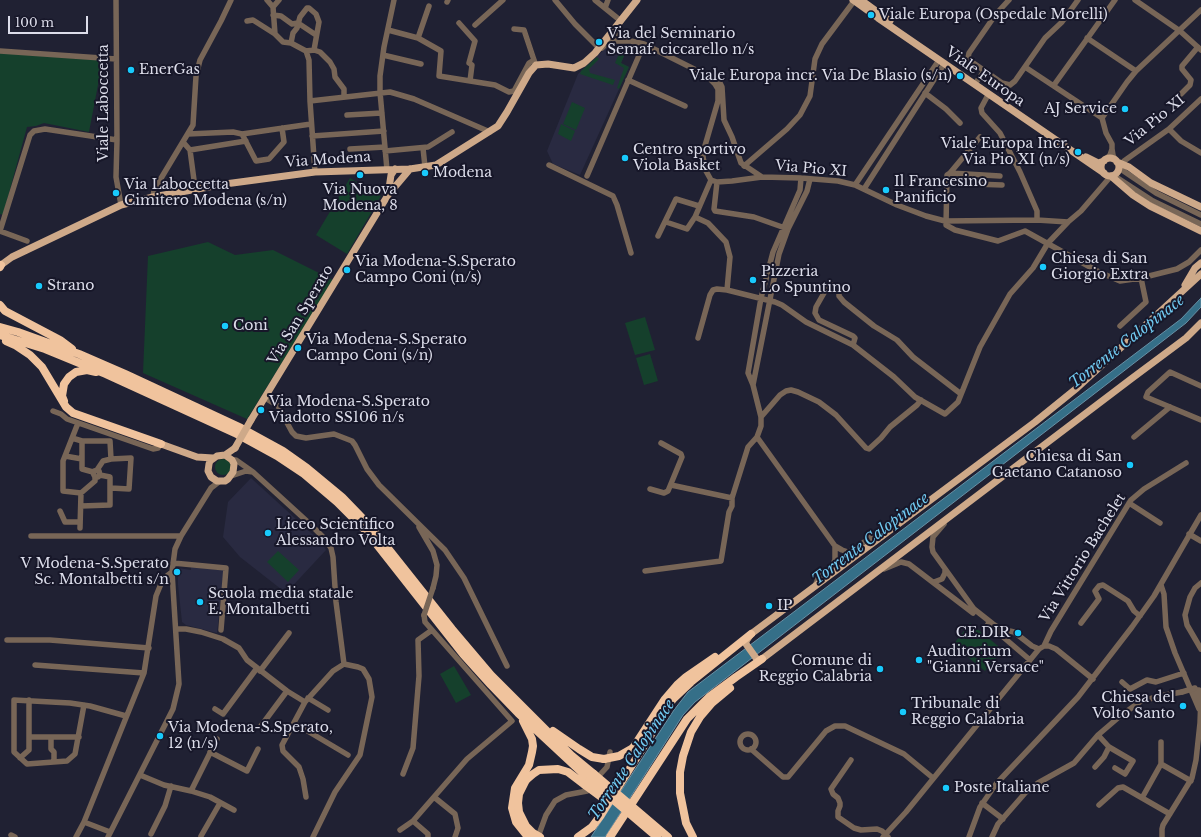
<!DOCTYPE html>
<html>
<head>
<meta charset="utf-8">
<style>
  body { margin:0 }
  #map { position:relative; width:1201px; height:837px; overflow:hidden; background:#202133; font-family:"Libre Baskerville",serif }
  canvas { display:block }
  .scale { position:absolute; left:8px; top:16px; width:80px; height:18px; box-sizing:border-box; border:2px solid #dcddea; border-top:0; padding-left:5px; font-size:12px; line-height:14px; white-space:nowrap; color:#dcddea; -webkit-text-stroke:3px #171729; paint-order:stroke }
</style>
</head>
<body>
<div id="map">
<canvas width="1201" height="837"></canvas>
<div class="scale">100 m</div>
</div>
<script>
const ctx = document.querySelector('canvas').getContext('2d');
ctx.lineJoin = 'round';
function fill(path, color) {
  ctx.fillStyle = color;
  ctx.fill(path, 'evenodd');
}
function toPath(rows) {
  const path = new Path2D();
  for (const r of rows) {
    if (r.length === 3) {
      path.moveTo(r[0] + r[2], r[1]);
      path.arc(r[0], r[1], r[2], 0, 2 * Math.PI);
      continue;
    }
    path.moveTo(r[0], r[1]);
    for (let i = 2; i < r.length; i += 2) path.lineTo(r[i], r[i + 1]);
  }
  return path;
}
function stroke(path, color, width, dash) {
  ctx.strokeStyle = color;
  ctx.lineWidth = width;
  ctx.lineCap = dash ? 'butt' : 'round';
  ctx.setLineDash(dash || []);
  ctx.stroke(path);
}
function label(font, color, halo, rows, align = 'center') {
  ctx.font = font + ' "Libre Baskerville",serif';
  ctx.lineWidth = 4;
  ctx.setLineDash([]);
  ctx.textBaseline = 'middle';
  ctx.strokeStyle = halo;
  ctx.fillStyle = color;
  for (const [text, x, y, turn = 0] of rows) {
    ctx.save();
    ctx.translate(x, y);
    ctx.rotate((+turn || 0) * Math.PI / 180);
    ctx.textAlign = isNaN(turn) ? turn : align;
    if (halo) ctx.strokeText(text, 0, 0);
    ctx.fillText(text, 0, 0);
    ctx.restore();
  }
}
fill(toPath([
  [615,45,627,49,621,63,629,67,580,175,553,164,547,151,578,74,606,48],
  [251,478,321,542,326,550,286,593,240,557,223,537,228,502],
  [191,567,224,570,217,633,186,625,182,622,178,585,178,568,191,570]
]), '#292a41');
fill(toPath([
  [622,47,627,49,621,63,629,67,619,89,617,88,624,68,615,63],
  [0,53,100,60,102,64,89,132,44,123,36,126,27,127,3,215,0,214],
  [597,57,599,59,589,69,590,73,615,80,613,85,580,74,581,71],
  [572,102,585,108,576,130,563,124],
  [561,124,575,131,571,141,558,134],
  [350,178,381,196,347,254,316,235],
  [208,242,235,255,273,250,333,280,247,419,143,373,148,256],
  [645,317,655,350,635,355,625,323],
  [650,354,658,381,644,385,636,358],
  [223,467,8],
  [278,551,299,570,288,582,267,562],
  [970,623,1003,650,985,671,953,645],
  [454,666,471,695,456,703,440,674]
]), '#15402c');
const water = toPath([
  [1201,298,1201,307,1186,323,695,702,683,715,605,837,591,837,674,710,688,692,1181,319,1201,298]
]);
fill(water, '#356f88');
stroke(water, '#6790a5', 1);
stroke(toPath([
  [116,0,117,140,116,177,121,205],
  [267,0,273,7],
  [279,0,273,7,275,34,283,42,291,43,306,51,309,60,310,101],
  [555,0,575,24,599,48],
  [595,0,621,21],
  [1009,0,996,14,969,53,968,58,972,62,1002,83,1010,85,1015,81,1045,38,1062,22,1078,0],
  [1135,0,1180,31,1201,50],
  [447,2,448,0],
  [605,8,608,0],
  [273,15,281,16,292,24,298,23,316,35],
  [247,21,253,20,275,34],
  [459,23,475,41,469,63,472,65,470,81],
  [475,25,503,0],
  [514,29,524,30,535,63],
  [388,30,418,38,429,6],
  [613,31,631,41,644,44,706,75,715,84,718,89,718,101,704,149,703,157,706,171,711,180,717,182,732,181,762,177,801,178,838,181,855,185,897,205,926,216,945,221,1037,220,1068,222,1081,211,1111,176],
  [418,38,441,51,439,76,495,85,509,92,514,91,529,63,534,60],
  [1087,38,1136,71],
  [291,43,293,33,297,28,300,17,307,8,309,8,316,14,319,22,314,50],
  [602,48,607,43,616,41,629,41],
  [0,51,116,59],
  [306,51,314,50,320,52,330,62,334,69,335,77,344,89,344,96],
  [383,55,421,64],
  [1025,67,1102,118,1106,133,1112,144,1112,149],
  [706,75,710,74,714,76,719,81,722,87,724,120,732,137,741,163,762,177],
  [628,80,685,106],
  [977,81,984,71],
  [1054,85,1115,0],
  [925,93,946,109,960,123],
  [1181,94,1190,85,1191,80,1182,69,1182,66,1198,47],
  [988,95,981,108,982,113,1000,133,1020,172,1037,211,1037,220],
  [347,115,382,113],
  [1102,118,1127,82,1136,71,1201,10],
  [282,128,284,142,269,159,256,161,242,134,311,124],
  [1169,129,1181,141,1201,153],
  [188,134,233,132,242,134],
  [312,136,384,131],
  [183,142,190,150,194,180],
  [423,148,425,167],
  [350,149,385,147],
  [190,150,246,141],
  [385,151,428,147,452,132],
  [1105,160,1110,155,1112,149,1113,155,1115,160],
  [1124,161,1169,129,1201,99],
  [549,165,613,196,617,205,631,253],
  [744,166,787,129,800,115,810,96,815,59,822,44,854,1],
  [1119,168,1156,193,1201,215],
  [387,170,380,92,380,76,384,47,394,0],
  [315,172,310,101,390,92,414,99,490,132],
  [950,173,980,137],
  [1113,175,1153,201,1201,224],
  [587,176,644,44],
  [1000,176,950,173,947,175,946,225,955,230,998,241,1025,231,1099,272,1120,281,1141,278,1177,269,1189,262,1201,250],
  [717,182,714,209,715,211,754,217,785,228],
  [946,183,1002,185],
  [855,185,939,60],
  [864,189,944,64],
  [153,197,154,190,193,125,196,76,200,60,221,21,231,0],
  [695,217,708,223,726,242,730,257,727,290],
  [666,222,687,229,695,217,711,180],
  [658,236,676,199,699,206],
  [27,241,0,231,30,135,34,131,45,129,117,140],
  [1120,326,1146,302,1141,278],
  [698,338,710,295,713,290,717,289,727,290,775,302,782,305,806,322,853,345,894,377,915,397,945,414,958,402,980,347,1010,294,1033,268,1048,243,1068,222],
  [853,345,855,338,853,336,819,320,815,313,816,307,828,286,832,285,839,289,839,296,844,302,874,326,897,340,913,357,961,394],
  [753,385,779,254,788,229,807,191,810,179],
  [1201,386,1170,372,1148,392,1146,397,1201,420],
  [265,398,278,406,292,432,296,436,306,438,334,434,352,441,355,445,367,469,379,485,445,550,464,578,507,666],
  [53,411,61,414,67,419,153,449,158,448,161,444],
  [761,417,780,395,786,391,791,390,798,392,819,402,836,415,866,448,869,449,881,438,890,427,917,405,921,400],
  [78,423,63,461,63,491,81,493,95,481,95,477],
  [757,437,835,546,842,550,848,552,854,550,872,536,882,537],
  [1134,437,1170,407],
  [72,438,82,441,110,441,111,459],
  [82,441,82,469,93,472],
  [65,456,82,459],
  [232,460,236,460,253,472,310,524,325,539,331,548,333,557,336,602,344,664],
  [97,470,103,461,111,459,131,458,129,489,111,488],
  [231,476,246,471,253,472],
  [671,485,732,498],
  [650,489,664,493,668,491,682,457,681,454,661,443],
  [1129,503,1160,523],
  [81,506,110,505,110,477,100,475,98,477,95,477,93,473,94,471,97,470,99,471,100,475],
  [60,511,65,522,80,522],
  [944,524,933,537,932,547,933,552,974,609,993,624,1001,629,1014,632,1032,646,1039,649],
  [419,527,433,551,437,565,436,576,433,588],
  [80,528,81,493],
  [1189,534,1201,541],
  [31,536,181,536],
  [173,563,226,568,221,630],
  [884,569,901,562,909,564,973,613],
  [645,571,721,561,729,512,732,506,732,498,748,447,757,437,761,426,761,417,753,385,748,373,761,298,773,252,800,190,801,178],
  [934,582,942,579,945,573,945,570],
  [1201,583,1195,588,1190,597,1185,615,1187,625,1201,649],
  [1161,585,1164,594,1166,627,1175,653,1199,709],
  [815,586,819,576,831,568,835,560,835,546],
  [1081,623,1099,599,1095,591,1099,586,1103,585,1128,601,1134,611,1140,616],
  [988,624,1030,660],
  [176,629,186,629,201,632,223,639,239,648,247,660,287,691,305,702],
  [7,640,50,640,149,648],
  [1044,646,1049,646,1056,649,1093,679],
  [35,665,144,673],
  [260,671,289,633],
  [1122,682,1130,689,1147,680,1156,682,1184,673],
  [1194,690,1199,690,1199,696,1196,698,1194,690],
  [308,698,328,710],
  [84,705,75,754,67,761,27,764,14,752,14,700,70,703,90,706,126,716],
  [215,709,223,714,257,668],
  [294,723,348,755],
  [261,726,287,691],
  [748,742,8],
  [1098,735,1109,747,1133,761,1125,774,1115,768],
  [30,737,79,737],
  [51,737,51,749,54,752,54,762],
  [751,749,783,777,788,777,826,731,835,726,845,726,904,754,933,778],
  [210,752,247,771,258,749],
  [20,758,29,750,29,700],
  [851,760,831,789,833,794,838,798,840,803,840,806,838,811,838,817,854,828,861,830,877,829,882,831,888,837],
  [1161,764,1191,781],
  [1095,767,1104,757,1109,747],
  [403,774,413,748,419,676,418,640,432,630],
  [140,775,164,785,191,791,210,797,234,810],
  [596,779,607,767,610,752],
  [191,791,217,739],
  [306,797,303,779,299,767,283,751,282,745,305,702,333,671,344,664,358,667,363,669,369,679,372,697,360,755,335,792,313,837],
  [434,797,455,814,458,828,455,837],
  [1142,798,1161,764,1161,742],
  [982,803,1003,819],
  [1099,805,1118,788,1123,787,1170,814],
  [413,821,428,834,428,837],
  [84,822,110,832],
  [400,830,413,821,467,759,512,721,425,622,424,615],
  [151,834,165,806,171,786],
  [11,835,15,837],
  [201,836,220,803],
  [76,837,84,822,144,673,156,596,163,579,172,572],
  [108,837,173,709,179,684,172,572,175,549,181,536,211,488,220,481],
  [538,837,546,815,555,801,566,795,587,791,591,786],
  [883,837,906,812,1039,649,1044,646,1051,631,1131,500,1144,489,1186,463],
  [969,837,980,807,996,784,1078,697,1132,627,1154,596,1201,515],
  [992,837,998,824,1026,792,1038,783,1074,763,1098,735,1119,717,1141,701,1165,695,1182,692],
  [1162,837,1162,829,1163,825,1192,778,1196,760,1200,723,1201,695]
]), '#786657', 5.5);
stroke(toPath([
  [853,0,878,18,1104,173],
  [861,0,890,21],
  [1086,157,1098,163,1104,161],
  [1110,167,9],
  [1117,162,1129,167,1151,183,1201,207],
  [1111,176,1133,195,1150,206,1201,231],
  [388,195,391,175,395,169],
  [1,265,12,257,121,205,153,197,225,184,315,172,410,169,436,165,498,126,507,112,529,73,536,65,548,64,574,68,584,63,595,53,637,0],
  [1201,274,1077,388,1035,422,751,634,746,641,746,644,756,658,758,660,762,659,1131,379,1186,338,1201,323],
  [1185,285,1195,268,1201,263],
  [251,420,388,195,410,169],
  [161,444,197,457,213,458],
  [225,455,232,460,234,464,233,472,228,479,225,481,217,481,211,477,208,471,209,464,210,461,217,456,225,455,235,448]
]), '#cea989', 7);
stroke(toPath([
  [0,267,1,265],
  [0,305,5,311,60,340,72,349],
  [0,327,18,332,79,354,125,374,241,428,283,451,307,468,342,497,371,527,452,629,491,675,571,755,594,774],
  [0,335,45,349,106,374,235,433,277,456,304,474,337,502,367,532,463,654,491,685,518,713,590,780],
  [6,341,15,345,30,355,42,367,66,407,73,413,161,444],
  [64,401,62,396,64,384,69,377,76,372,87,370,96,372],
  [523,721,532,739,533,746,532,752,529,765,515,788,512,808,516,822,528,837],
  [553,731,579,749,592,757,604,759],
  [633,748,665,699,677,685,686,677,715,657],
  [526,780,533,774,539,770,558,769,568,772,585,785],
  [578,837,592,827,601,815,673,699,691,682,751,634],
  [610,837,687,719,709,697,736,677,762,659],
  [693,837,686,823,680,793,680,772,683,756,691,732,700,717,712,703,730,688]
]), '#f0c39d', 8);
stroke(toPath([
  [424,615,433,588],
  [1182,692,1195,688]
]), '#786657', 5.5);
stroke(toPath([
  [235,448,251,420]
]), '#cea989', 7);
stroke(toPath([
  [604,759,619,756,633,748],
  [594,774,668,837],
  [526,780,519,794,518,803,519,812,526,826,533,833,540,837],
  [590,780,657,837],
  [585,785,608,802]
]), '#f0c39d', 8);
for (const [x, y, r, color] of [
  [871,15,4,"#18cafc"],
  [599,42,4,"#18cafc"],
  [131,70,4,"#18cafc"],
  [960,76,4,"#18cafc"],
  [1125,109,4,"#18cafc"],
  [1078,152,4,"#18cafc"],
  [625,158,4,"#18cafc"],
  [425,173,4,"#18cafc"],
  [360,175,4,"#18cafc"],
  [886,190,4,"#18cafc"],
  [116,193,4,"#18cafc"],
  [1043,267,4,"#18cafc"],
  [347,270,4,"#18cafc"],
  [753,280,4,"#18cafc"],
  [39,286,4,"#18cafc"],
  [225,326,4,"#18cafc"],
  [298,348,4,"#18cafc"],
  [261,410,4,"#18cafc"],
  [1130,465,4,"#18cafc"],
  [268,533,4,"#18cafc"],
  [177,572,4,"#18cafc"],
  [200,602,4,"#18cafc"],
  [769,606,4,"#18cafc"],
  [1018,633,4,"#18cafc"],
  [919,660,4,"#18cafc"],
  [880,669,4,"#18cafc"],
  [1183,706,4,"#18cafc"],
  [903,712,4,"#18cafc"],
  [160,736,4,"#18cafc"],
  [946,788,4,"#18cafc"]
]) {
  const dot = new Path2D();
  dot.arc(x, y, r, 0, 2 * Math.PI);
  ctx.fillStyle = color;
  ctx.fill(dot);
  stroke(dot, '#171729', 1.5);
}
label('14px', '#dcddea', '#171729', [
  ["Viale Europa (Ospedale Morelli)",879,15],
  ["Via del Seminario",607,34],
  ["Semaf. ciccarello n/s",607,50],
  ["EnerGas",139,70],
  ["Viale Europa incr. Via De Blasio (s/n)",952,76,"right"],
  ["AJ Service",1117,109,"right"],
  ["Viale Europa Incr.",1070,144,"right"],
  ["Via Pio XI (n/s)",1070,160,"right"],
  ["Centro sportivo",633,150],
  ["Viola Basket",633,166],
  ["Modena",433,173],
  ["Il Francesino",894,182],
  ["Panificio",894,198],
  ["Via Laboccetta",124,185],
  ["Cimitero Modena (s/n)",124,201],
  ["Via Nuova",360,190,"center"],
  ["Modena, 8",360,206,"center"],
  ["Chiesa di San",1051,259],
  ["Giorgio Extra",1051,275],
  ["Via Modena-S.Sperato",355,262],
  ["Campo Coni (n/s)",355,278],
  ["Pizzeria",761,272],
  ["Lo Spuntino",761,288],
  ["Strano",47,286],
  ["Coni",233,326],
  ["Via Modena-S.Sperato",306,340],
  ["Campo Coni (s/n)",306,356],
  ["Via Modena-S.Sperato",269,402],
  ["Viadotto SS106 n/s",269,418],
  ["Chiesa di San",1122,457,"right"],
  ["Gaetano Catanoso",1122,473,"right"],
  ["Liceo Scientifico",276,525],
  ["Alessandro Volta",276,541],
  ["V Modena-S.Sperato",169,564,"right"],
  ["Sc. Montalbetti s/n",169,580,"right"],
  ["Scuola media statale",208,594],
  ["E. Montalbetti",208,610],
  ["IP",777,606],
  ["CE.DIR",1010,633,"right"],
  ["Auditorium",927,652],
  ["\"Gianni Versace\"",927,668],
  ["Comune di",872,661,"right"],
  ["Reggio Calabria",872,677,"right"],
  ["Chiesa del",1175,698,"right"],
  ["Volto Santo",1175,714,"right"],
  ["Tribunale di",911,704],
  ["Reggio Calabria",911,720],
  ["Via Modena-S.Sperato,",168,728],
  ["12 (n/s)",168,744],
  ["Poste Italiane",954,788]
], 'left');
label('14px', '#dcddea', '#171729', [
  ["Viale Europa",985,77,35],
  ["Viale Laboccetta",104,103,-90],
  ["Via Pio XI",1155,121,-39],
  ["Via Modena",328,160,-4],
  ["Via Pio XI",811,169,5],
  ["Via San Sperato",301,315,-59],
  ["Via Vittorio Bachelet",1083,558,-58]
]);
label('italic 15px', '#71cbf2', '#171729', [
  ["Torrente Calopinace",1127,342,-38],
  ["Torrente Calopinace",871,539,-37],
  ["Torrente Calopinace",632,760,-56]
]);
</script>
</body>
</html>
